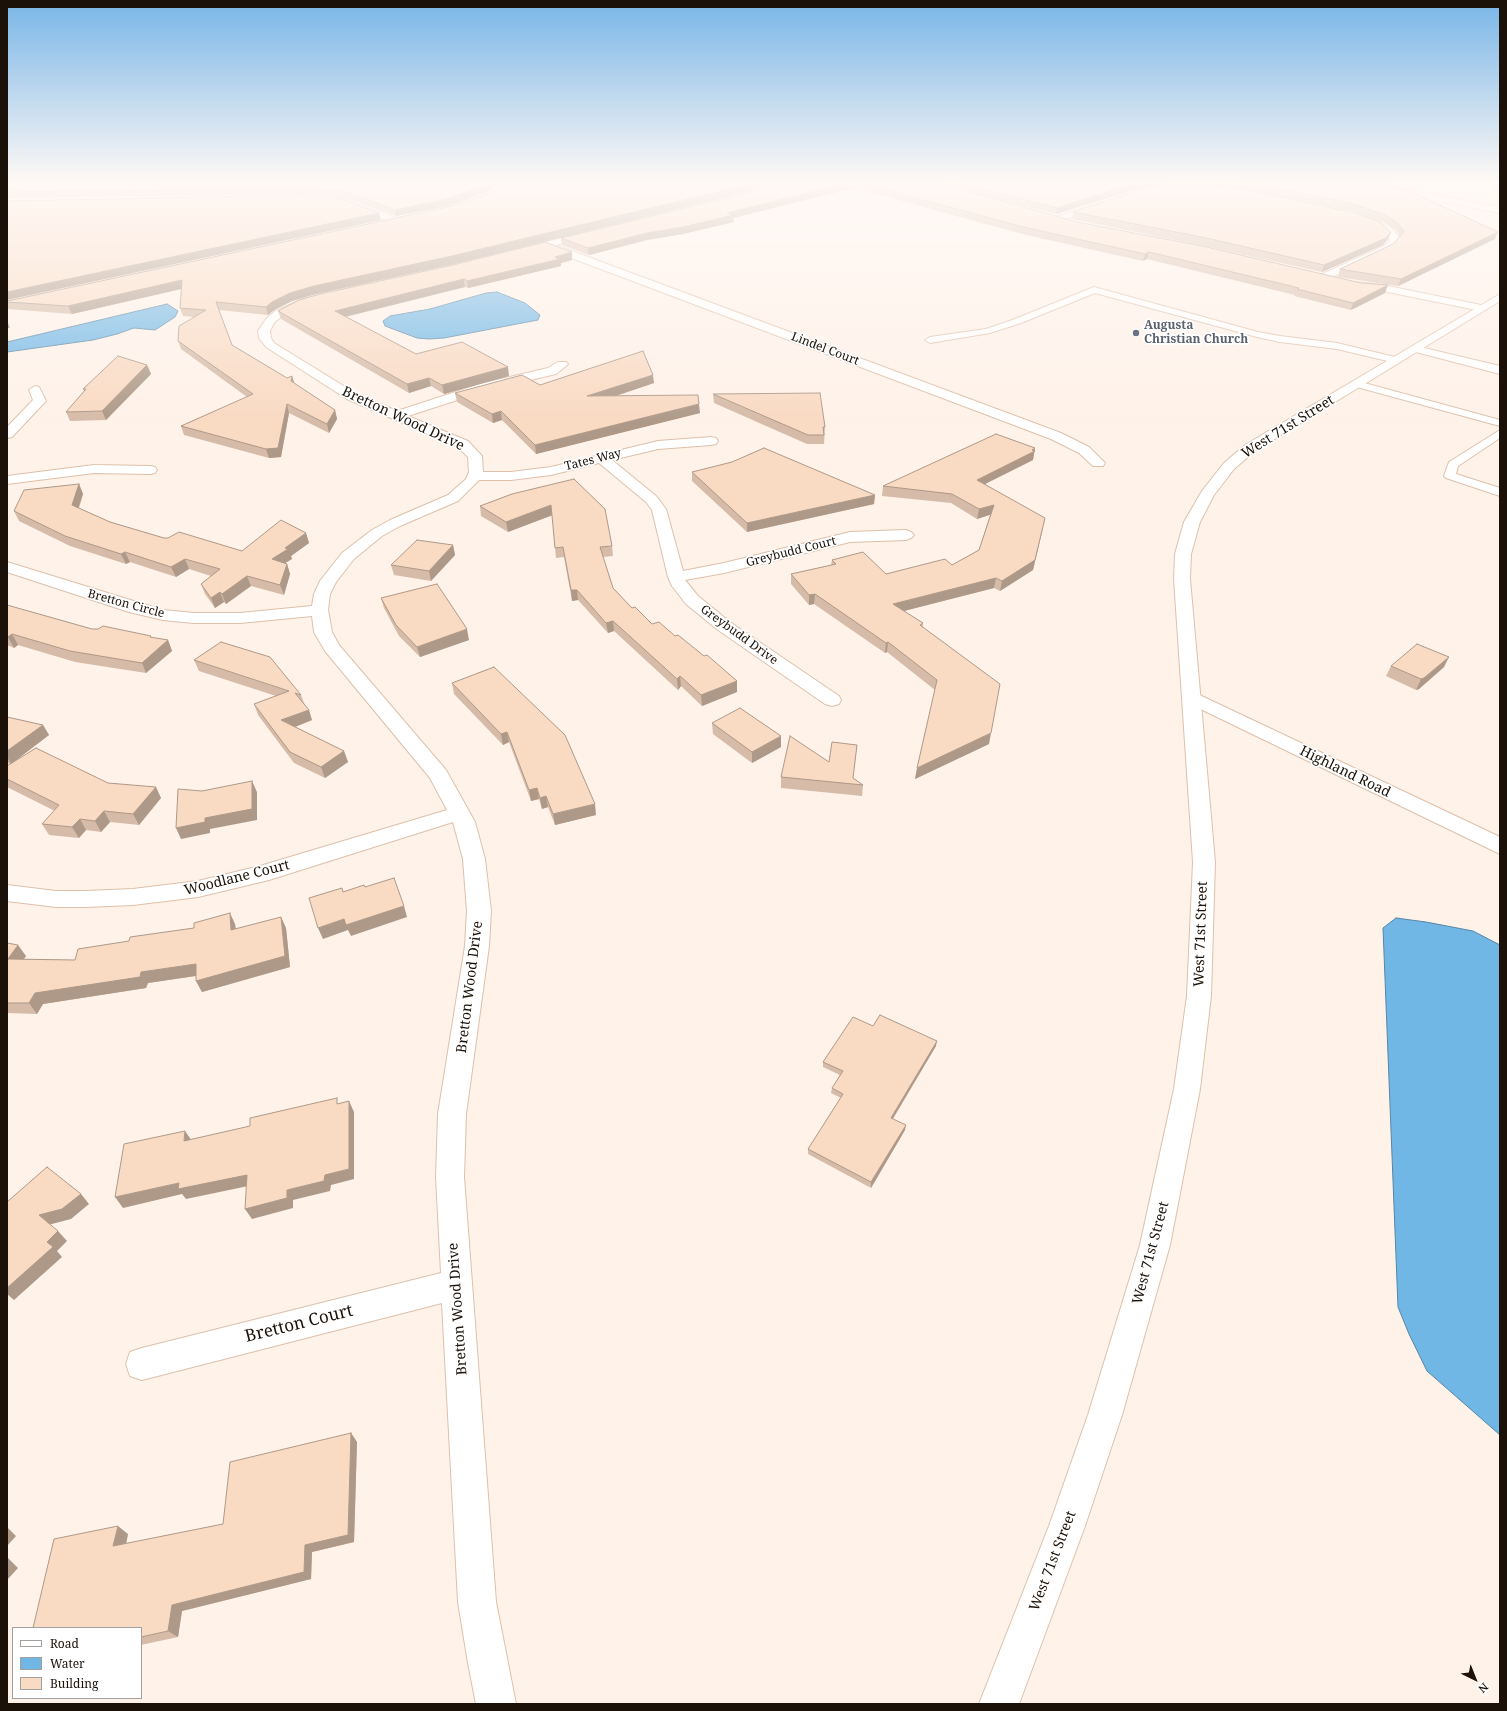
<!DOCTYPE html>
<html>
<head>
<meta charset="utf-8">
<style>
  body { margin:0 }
  #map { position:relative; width:1507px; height:1711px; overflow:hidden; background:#fff2e9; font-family:"Noto Serif",serif }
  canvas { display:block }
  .frame { position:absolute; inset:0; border:8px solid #1b1109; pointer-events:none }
  .legend { position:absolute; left:12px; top:1627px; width:130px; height:72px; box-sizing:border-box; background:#fff; border:1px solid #a4a09d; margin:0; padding:5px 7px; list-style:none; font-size:12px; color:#1b1109 }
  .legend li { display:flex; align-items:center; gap:8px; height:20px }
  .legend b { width:20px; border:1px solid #a4a09d }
  .north { position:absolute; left:1455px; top:1659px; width:40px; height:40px; -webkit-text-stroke:3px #fff; paint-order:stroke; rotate:137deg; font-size:11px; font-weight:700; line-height:16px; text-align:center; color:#1b1109 }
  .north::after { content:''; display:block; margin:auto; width:14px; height:18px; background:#1b1109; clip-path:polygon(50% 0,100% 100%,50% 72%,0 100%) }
</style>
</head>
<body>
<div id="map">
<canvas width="1507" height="1711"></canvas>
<div class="frame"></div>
<ul class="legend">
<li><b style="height:5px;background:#fff"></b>Road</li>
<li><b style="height:11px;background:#70b7e6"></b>Water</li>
<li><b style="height:11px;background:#f9dac3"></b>Building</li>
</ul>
<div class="north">N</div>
</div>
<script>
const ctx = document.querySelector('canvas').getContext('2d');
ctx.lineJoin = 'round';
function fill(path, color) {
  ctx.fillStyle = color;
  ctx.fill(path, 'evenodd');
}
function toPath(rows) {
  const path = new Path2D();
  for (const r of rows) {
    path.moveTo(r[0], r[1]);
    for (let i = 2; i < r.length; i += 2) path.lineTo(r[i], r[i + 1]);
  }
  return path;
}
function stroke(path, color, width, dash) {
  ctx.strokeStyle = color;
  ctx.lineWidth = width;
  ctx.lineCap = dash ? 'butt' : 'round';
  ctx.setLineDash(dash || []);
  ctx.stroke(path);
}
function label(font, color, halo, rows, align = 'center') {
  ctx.font = font + ' "Noto Serif",serif';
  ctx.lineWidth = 3.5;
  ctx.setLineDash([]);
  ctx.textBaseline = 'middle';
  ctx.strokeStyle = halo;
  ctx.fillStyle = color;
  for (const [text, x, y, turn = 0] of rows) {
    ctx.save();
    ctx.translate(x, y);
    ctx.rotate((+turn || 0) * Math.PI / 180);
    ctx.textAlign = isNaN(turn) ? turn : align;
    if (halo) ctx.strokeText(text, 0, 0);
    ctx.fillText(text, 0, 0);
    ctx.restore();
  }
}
const water = toPath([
  [497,292,525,303,540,315,538,320,444,338,429,339,417,338,385,326,383,321,390,316,430,309,486,293,497,292],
  [167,304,178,311,175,317,155,330,134,328,117,334,93,340,7,352,7,342,167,304],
  [1396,918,1426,922,1473,931,1500,945,1500,1435,1427,1371,1409,1334,1398,1307,1383,928,1396,918]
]);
fill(water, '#70b7e6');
stroke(water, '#5685a4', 1);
const lane = toPath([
  [1094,287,1258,332,1280,336,1337,343,1399,358,1401,360,1396,363,1337,349,1280,342,1257,337,1095,293,1021,323,990,333,930,343,925,340,930,337,986,329,1015,319,1094,287],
  [1357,381,1500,420,1500,426,1353,386,1352,384,1353,382,1357,381],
  [1500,430,1500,438,1458,466,1456,474,1500,488,1500,496,1446,478,1444,476,1449,462,1500,430]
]);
const street = toPath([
  [352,201,399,219,400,221,399,223,393,223,349,206,348,204,352,201],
  [1101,202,1104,203,1104,207,1055,222,1051,219,1101,202],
  [1364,216,1391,228,1400,238,1396,245,1390,250,1326,280,1318,280,1317,278,1318,276,1384,246,1389,242,1390,238,1385,232,1361,221,1360,219,1364,216],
  [590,231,593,232,593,236,556,245,1061,433,1089,447,1105,463,1103,466,1093,466,1079,453,1051,439,545,248,520,254,515,251,517,249,590,231],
  [1356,282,1383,285,1481,305,1486,308,1481,311,1383,291,1352,287,1351,285,1352,283,1356,282],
  [306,298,311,301,310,303,283,315,274,323,270,331,271,338,274,343,355,393,397,411,480,384,548,368,558,362,566,362,568,364,566,366,556,374,488,390,408,416,468,441,482,456,483,472,511,472,551,467,658,441,711,437,716,438,718,441,716,444,711,445,658,449,612,460,656,496,666,509,683,571,724,563,850,532,906,530,911,532,914,535,911,538,906,540,850,542,724,573,685,580,698,596,730,622,839,696,841,700,839,704,832,706,825,704,718,630,686,604,672,586,668,577,652,510,646,502,599,463,551,475,511,480,479,480,458,501,400,526,382,536,354,559,336,582,330,594,328,610,332,632,339,645,446,770,475,822,485,859,491,911,489,946,466,1114,464,1177,496,1602,516,1704,476,1704,468,1663,458,1602,442,1303,142,1380,130,1376,126,1364,130,1352,142,1348,441,1273,436,1177,438,1114,465,946,467,911,463,859,453,822,269,880,198,897,133,905,86,907,56,907,7,901,7,885,56,891,86,891,133,889,198,881,260,866,447,810,430,778,325,651,314,632,312,616,240,623,194,623,163,620,129,612,7,572,7,562,163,610,194,613,240,613,312,606,314,594,320,581,342,553,372,530,390,520,448,495,466,479,469,472,468,457,458,447,347,399,266,347,259,338,258,331,266,319,275,311,306,298],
  [1416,346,1500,366,1500,374,1412,351,1410,349,1412,347,1416,346],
  [35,386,39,387,46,401,12,437,7,438,7,427,33,400,29,390,35,386],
  [94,465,150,466,155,467,157,470,155,473,150,474,94,473,7,484,7,476,94,465],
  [1191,691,1500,837,1500,854,1184,701,1182,697,1184,693,1191,691]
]);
const secondary = toPath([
  [1352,183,1369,183,1500,207,1500,213,1356,185,1352,183],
  [1500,294,1500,301,1255,451,1234,469,1214,495,1200,522,1191,554,1190,579,1215,862,1211,996,1200,1089,1170,1245,1122,1415,1085,1526,1019,1704,979,1704,1049,1526,1088,1415,1140,1245,1174,1089,1187,996,1193,862,1174,579,1175,554,1184,522,1202,491,1224,463,1245,445,1500,294]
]);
stroke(lane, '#dec0aa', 2);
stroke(street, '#dec0aa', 2);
stroke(secondary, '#dec0aa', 2);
fill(lane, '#fff');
fill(street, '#fff');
fill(secondary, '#fff');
fill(toPath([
  [7,183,501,183,487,192,448,206,396,216,353,200,307,194,7,198],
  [506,183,773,183,751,191,454,264,316,294,292,301,274,310,268,315,219,310,232,345,287,378,292,376,294,383,335,410,337,419,329,433,289,413,281,457,269,458,184,435,181,426,247,397,181,349,178,341,195,317,183,316,180,308,182,289,72,314,8,309,7,308,7,301,452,206,494,192],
  [776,183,1373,183,1495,239,1398,286,1338,277,1340,269,1393,244,1400,237,1396,230,1383,222,1351,211,1241,189,1196,184,1165,184,1137,189,1056,214,977,194,1077,222,1385,293,1351,310,1294,296,1295,295,1147,259,1143,261,1022,234,854,188,733,218,734,222,683,234,647,240,589,255,562,245,561,238,757,191],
  [1378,183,1388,183,1387,185],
  [1073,212,1388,239,1383,245,1322,272,1200,245,1072,219],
  [572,252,572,260,561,263,561,266,468,288,465,287,345,316,416,354,509,376,444,394,431,386,409,393,281,319,278,311,453,265],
  [147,365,151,374,106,420,70,421,66,412,84,391,83,389],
  [654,383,616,396,700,413,536,454,502,420,493,423,457,402,455,393,540,385],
  [713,394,825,427,824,444,807,444,714,403],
  [1035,448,1033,460,985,484,1043,528,1033,570,1000,591,994,588,904,611,923,623,923,627,989,744,915,779,935,690,887,652,885,653,814,604,809,605,791,584,791,574,831,565,832,560,886,574,952,565,979,550,990,515,977,519,951,503,882,496,883,486],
  [692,472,875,495,874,504,747,532,692,481],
  [79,484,83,494,79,508,110,522,164,538,242,551,306,533,309,543,291,556,292,559,285,563,287,564,290,574,284,595,251,586,226,604,224,602,215,608,205,594,201,584,211,576,189,569,176,577,130,562,126,564,70,546,19,521,14,511],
  [512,494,612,546,613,556,603,557,613,588,632,608,652,624,675,636,704,656,737,681,737,692,702,706,681,686,678,690,614,631,608,633,578,600,572,601,564,557,556,558,552,515,508,532,481,516,480,506],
  [453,545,455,555,431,581,394,575,391,565],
  [381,598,469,640,420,657,399,636,384,608],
  [7,605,92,629,168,640,172,651,146,673,75,662,18,645,14,648,7,645],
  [194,660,301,695,304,703,312,720,295,727,344,751,348,762,325,778,294,763,258,715,254,704,276,696,199,671],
  [1391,666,1444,667,1419,689,1416,690,1386,676],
  [494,667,596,815,555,825,548,807,542,809,539,799,531,801,509,742,503,745,454,694,452,683],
  [7,717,43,725,49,735,15,761,108,783,161,798,139,825,110,822,101,832,86,830,79,838,49,835,42,824,55,811,7,787,7,766,11,764,7,763],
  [712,723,781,747,752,763,713,734],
  [857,745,853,779,863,785,862,796,781,788,781,777,829,762],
  [281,917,286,928,290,967,202,992,196,981,196,976,148,983,146,988,43,1004,37,1014,7,1013,7,943,26,956,24,959,75,960,129,941,235,924,236,929],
  [873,1026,936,1046,893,1119,905,1130,871,1188,808,1154,808,1149,841,1098,831,1093,832,1088,840,1075,823,1067,823,1062],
  [351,1433,357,1442,354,1542,312,1552,311,1579,182,1611,178,1637,141,1645,141,1628,33,1628,128,1534,126,1544,223,1524]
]), '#d6bba8');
fill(toPath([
  [490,183,501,183,487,192,448,206,396,216,395,210],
  [754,183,773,183,751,191,454,264,316,294,292,301,274,310,268,315,266,307,272,302,290,293,314,286],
  [847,183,854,183,854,188,733,218,734,222,683,234,647,240,589,255,588,248],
  [1135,183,1165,183,1165,184,1137,189,1056,214,1057,208],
  [379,213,381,220,7,300,7,292],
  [1391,232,1388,239,1383,245,1322,272,1324,265],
  [1498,232,1495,239,1398,286,1401,279],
  [572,252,572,260,561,263,561,266,468,288,467,281],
  [1149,252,1147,259,1143,261,1145,254],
  [464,279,465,287,337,319,335,311],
  [182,280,185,288,72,314,68,306],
  [1388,285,1385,293,1351,310,1353,303],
  [7,320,10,328,7,328],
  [147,365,151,374,106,420,102,411],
  [508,367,509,376,444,394,442,385],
  [653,375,654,383,588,405,587,396],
  [292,376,295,385,291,381],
  [429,378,431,386,409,393,407,384],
  [287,404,289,413,281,457,269,458,266,449],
  [699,404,700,413,536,454,535,445],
  [335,410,337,419,329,433,327,424],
  [501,411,502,420,493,423,492,414],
  [1035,448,1033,460,975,489,977,480],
  [79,484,83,494,76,515,72,505],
  [875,495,874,504,747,532,747,523],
  [551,505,553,515,508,532,506,522],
  [994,505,992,514,977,519,979,509],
  [1045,518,1033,570,1000,591,1002,581],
  [306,533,309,543,291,556,292,559,275,569,272,559,285,548],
  [453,545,455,555,431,581,429,571],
  [125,552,130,562,126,564,121,554],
  [185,559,189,569,176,577,171,567],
  [287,564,290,574,284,595,280,585],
  [247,576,251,586,226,604,222,594],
  [996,578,994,588,892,614,893,604],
  [571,590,577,590,578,600,572,601],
  [220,592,224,602,215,608,211,598],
  [815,594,814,604,809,605,809,595],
  [613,621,614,631,608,633,606,623],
  [467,629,469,640,420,657,417,647],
  [12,634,18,645,14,648,8,637],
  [168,640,172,651,146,673,142,663],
  [888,642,887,652,885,653,886,643],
  [1449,657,1444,667,1419,689,1416,690,1421,679],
  [680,676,681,686,678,690,677,679],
  [737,681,737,692,702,706,701,695],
  [309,710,312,720,285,731,281,720],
  [43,725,49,735,11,764,7,757,7,751],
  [507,732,509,742,503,745,501,734],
  [991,733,989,744,915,779,917,768],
  [781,736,781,747,752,763,752,752],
  [344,751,348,762,325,778,321,767],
  [252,781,257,792,257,820,210,829,210,833,181,839,176,828,205,818],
  [156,787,161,798,139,825,133,814],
  [537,788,539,799,531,801,529,790],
  [546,796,548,807,542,809,540,798],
  [595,804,596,815,555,825,553,814],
  [104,811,110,822,101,832,95,821],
  [80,819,86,830,79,838,72,827],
  [404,906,407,917,351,936,348,930,323,939,318,928,344,919],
  [230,913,235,924,237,941,231,930],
  [281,917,286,928,290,967,202,992,196,981],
  [18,945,26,956,16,970,8,959],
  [196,964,202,975,148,983,146,988,43,1004,37,1014,29,1003,35,993,141,972],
  [937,1041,936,1046,890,1123,891,1118],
  [349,1101,354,1112,354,1179,331,1185,330,1191,293,1200,293,1208,252,1219,245,1209,287,1190,325,1175],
  [906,1125,905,1130,871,1188,871,1182],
  [185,1131,192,1141,184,1141],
  [247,1175,253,1185,186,1199,182,1194,123,1208,115,1197,179,1183],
  [81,1194,89,1204,71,1219,48,1225,39,1215],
  [58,1231,67,1241,57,1251,62,1257,14,1300,7,1294,7,1288,47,1242],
  [351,1433,357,1442,354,1542,312,1552,311,1579,182,1611,178,1637,168,1631,172,1605,305,1545],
  [118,1526,128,1534,124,1554,113,1546],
  [7,1527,16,1536,7,1546],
  [7,1557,18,1568,7,1580]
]), '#ae9988');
const building = toPath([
  [7,183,490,183,486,185,446,199,395,210,351,193,305,188,7,192,7,183],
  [506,183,754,183,452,256,314,286,290,293,272,302,266,307,216,302,232,345,287,378,292,376,291,381,335,410,327,424,287,404,278,448,266,449,181,426,253,394,178,341,179,326,206,310,180,308,182,280,68,306,7,302,7,301,452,206,494,192,506,183],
  [776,183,847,183,727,213,733,215,683,227,647,233,588,248,561,238,757,191,776,183],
  [861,183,938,183,1077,222,1202,246,1361,283,1388,285,1353,303,1297,289,1299,288,1149,252,1145,254,1023,227,861,183],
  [961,183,1135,183,1057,208,961,183],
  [1248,183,1373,183,1407,190,1498,232,1401,279,1340,269,1393,244,1404,232,1398,223,1385,215,1354,204,1248,183],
  [1167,185,1198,185,1243,189,1351,212,1378,221,1391,232,1386,238,1324,265,1202,237,1073,212,1143,189,1167,185],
  [305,195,345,200,379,213,7,292,7,201,305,195],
  [545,242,572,252,555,257,560,259,467,281,464,279,335,311,416,354,462,342,508,367,442,385,429,378,407,384,278,311,299,300,320,294,453,265,545,242],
  [643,351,653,375,587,396,698,395,699,404,535,445,501,411,492,414,455,393,522,375,540,385,643,351],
  [118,356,147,365,102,411,66,412,86,389,83,389,118,356],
  [820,393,825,427,823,427,824,435,808,435,713,394,820,393],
  [996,434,1035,448,1032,450,1035,451,977,480,1045,518,1035,560,1002,581,996,578,893,604,923,623,920,625,1000,684,991,733,917,768,937,680,888,642,886,643,815,594,809,595,791,574,836,564,832,560,863,552,886,574,945,559,952,565,979,550,994,505,979,509,952,494,883,486,996,434],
  [764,448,875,495,747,523,692,472,732,462,764,448],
  [574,479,605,509,612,546,600,547,613,588,632,608,635,607,652,624,659,622,675,636,678,635,704,656,707,655,737,681,701,695,680,676,677,679,613,621,606,623,577,590,571,590,563,547,555,548,551,505,506,522,480,506,512,494,574,479],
  [79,484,72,505,110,522,164,538,168,538,179,532,242,551,281,520,306,533,285,548,288,549,272,559,287,564,280,585,247,576,222,594,220,592,211,598,201,584,220,569,185,559,171,567,125,552,121,554,65,536,14,511,24,490,79,484],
  [417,540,453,545,429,571,391,565,417,540],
  [437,584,467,629,417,647,396,625,381,598,437,584],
  [7,605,92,629,98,629,103,626,151,636,150,637,168,640,142,663,70,651,12,634,8,637,7,637,7,605],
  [221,642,270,657,301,695,295,693,309,710,281,720,344,751,321,767,290,752,254,704,289,691,194,660,221,642],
  [1417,644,1449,657,1424,678,1421,679,1391,666,1417,644],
  [494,667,565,735,595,804,553,814,546,796,540,798,537,788,529,790,507,732,501,734,452,683,494,667],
  [740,708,781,736,752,752,712,723,740,708],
  [7,717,43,725,7,751,7,717],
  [790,736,829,762,832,742,857,745,853,778,863,785,781,777,790,736],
  [36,748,108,783,156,787,133,814,104,811,95,821,80,819,72,827,42,824,59,805,7,779,7,766,36,748],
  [252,781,252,809,205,818,205,822,176,828,178,789,202,791,252,781],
  [394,878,404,906,346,925,344,919,318,928,309,898,342,888,343,892,364,885,365,887,394,878],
  [230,913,231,930,281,917,285,956,196,981,196,964,141,972,140,977,35,993,29,1003,7,1003,7,943,18,945,8,959,75,960,78,949,129,941,130,937,194,928,194,923,230,913],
  [880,1015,937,1041,891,1118,906,1125,871,1182,808,1149,843,1094,832,1088,843,1071,823,1062,853,1017,873,1026,880,1015],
  [337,1098,337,1104,349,1101,349,1169,325,1175,324,1181,287,1190,287,1198,245,1209,247,1175,178,1189,179,1183,115,1197,124,1144,185,1131,184,1141,250,1126,250,1118,337,1098],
  [47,1167,81,1194,62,1209,39,1215,58,1231,47,1242,53,1247,7,1288,7,1202,47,1167],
  [351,1433,348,1535,305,1545,304,1572,172,1605,168,1631,141,1637,141,1628,33,1628,54,1539,118,1526,113,1546,223,1524,230,1462,351,1433]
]);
fill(building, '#f9dac3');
stroke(building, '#ae9988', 1);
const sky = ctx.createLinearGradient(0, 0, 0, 423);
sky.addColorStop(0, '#78b5e7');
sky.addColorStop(0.43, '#fff9f5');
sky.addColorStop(1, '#fff9f500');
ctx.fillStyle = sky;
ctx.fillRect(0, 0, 1507, 423);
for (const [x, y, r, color] of [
  [1136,333,4,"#6b7280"]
]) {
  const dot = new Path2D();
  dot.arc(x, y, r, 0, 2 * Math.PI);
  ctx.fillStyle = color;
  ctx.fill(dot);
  stroke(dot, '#fff', 1.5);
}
label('bold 12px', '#5b616d', '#fff', [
  ["Augusta",1144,326],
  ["Christian Church",1144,340]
], 'left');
label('12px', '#1b1109', '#fff', [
  ["Lindel Court",825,349,21],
  ["Tates Way",593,460,-14],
  ["Greybudd Court",791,552,-14],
  ["Bretton Circle",126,604,15],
  ["Greybudd Drive",739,635,36]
]);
label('14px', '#1b1109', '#fff', [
  ["Bretton Wood Drive",403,419,25],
  ["West 71st Street",1288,427,-32],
  ["Highland Road",1345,772,26],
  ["Woodlane Court",237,878,-14],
  ["West 71st Street",1201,934,-88],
  ["Bretton Wood Drive",470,987,-83],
  ["West 71st Street",1151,1253,-75],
  ["Bretton Wood Drive",458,1309,-94],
  ["West 71st Street",1053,1561,-69]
]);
label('17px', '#1b1109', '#fff', [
  ["Bretton Court",299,1324,-14]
]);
</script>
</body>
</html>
